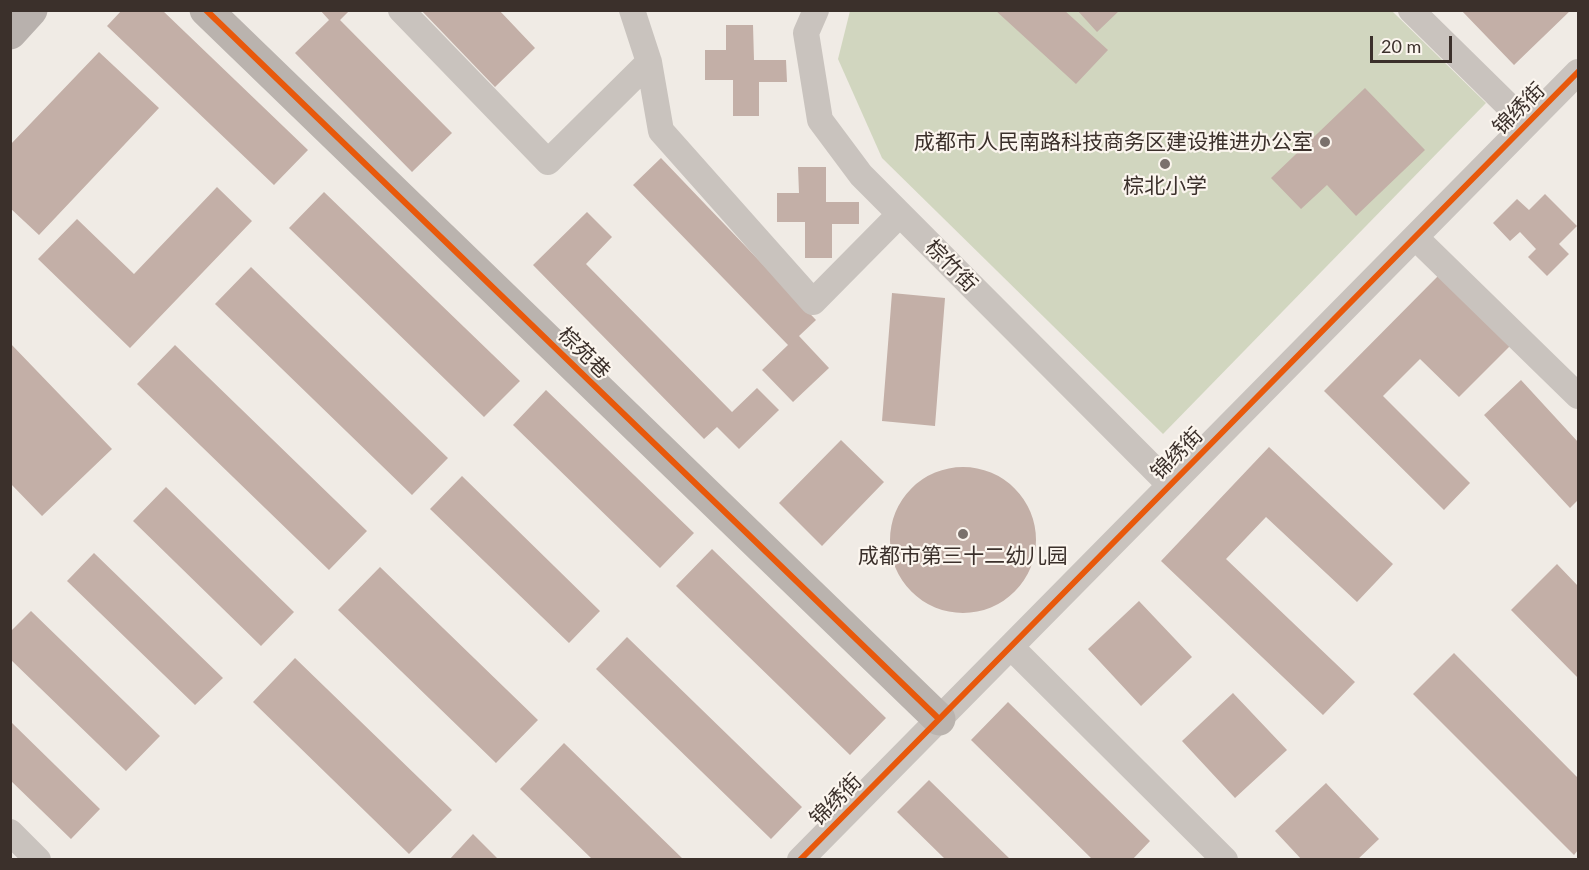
<!DOCTYPE html>
<html>
<head>
<meta charset="utf-8">
<style>
  body { margin:0 }
  #map { position:relative; width:1589px; height:870px; overflow:hidden; background:#f0ebe5; font-family:Lato,sans-serif }
  canvas { display:block }
  .frame { position:absolute; inset:0; border:12px solid #3b302b; pointer-events:none }
  .scale { position:absolute; left:1370px; top:36px; width:82px; height:27px; box-sizing:border-box; border:3px solid #3b302b; border-top:0; padding-left:8px; font-size:18px; line-height:21px; white-space:nowrap; color:#3b302b; -webkit-text-stroke:4px #fbf5ee; paint-order:stroke }
</style>
</head>
<body>
<div id="map">
<canvas width="1589" height="870"></canvas>
<div class="frame"></div>
<div class="scale">20 m</div>
</div>
<script>
const ctx = document.querySelector('canvas').getContext('2d');
ctx.lineJoin = 'round';
function fill(path, color) {
  ctx.fillStyle = color;
  ctx.fill(path, 'evenodd');
}
function toPath(rows) {
  const path = new Path2D();
  for (const r of rows) {
    if (r.length === 3) {
      path.moveTo(r[0] + r[2], r[1]);
      path.arc(r[0], r[1], r[2], 0, 2 * Math.PI);
      continue;
    }
    path.moveTo(r[0], r[1]);
    for (let i = 2; i < r.length; i += 2) path.lineTo(r[i], r[i + 1]);
  }
  return path;
}
function stroke(path, color, width, dash) {
  ctx.strokeStyle = color;
  ctx.lineWidth = width;
  ctx.lineCap = dash ? 'butt' : 'round';
  ctx.setLineDash(dash || []);
  ctx.stroke(path);
}
function label(font, color, halo, rows, align = 'center') {
  ctx.font = font + ' Lato,"Noto Sans SC",sans-serif';
  ctx.lineWidth = 4.5;
  ctx.setLineDash([]);
  ctx.textBaseline = 'middle';
  ctx.strokeStyle = halo;
  ctx.fillStyle = color;
  for (const [text, x, y, turn = 0] of rows) {
    ctx.save();
    ctx.translate(x, y);
    ctx.rotate((+turn || 0) * Math.PI / 180);
    ctx.textAlign = isNaN(turn) ? turn : align;
    if (halo) ctx.strokeText(text, 0, 0);
    ctx.fillText(text, 0, 0);
    ctx.restore();
  }
}
fill(toPath([
  [850,11,1392,11,1486,103,1163,434,882,158,838,59]
]), '#d1d6bf');
fill(toPath([
  [122,10,162,10,308,150,274,185,107,26],
  [320,10,350,10,340,20,452,133,412,172,295,53,329,20],
  [421,10,499,10,535,48,495,87],
  [995,10,1064,10,1108,50,1076,84],
  [1077,10,1120,10,1097,32],
  [1461,10,1571,10,1514,65],
  [726,25,753,25,754,60,786,60,787,82,759,82,759,116,733,116,733,80,705,80,705,50,726,50],
  [99,52,159,108,39,235,10,208,10,145],
  [1365,88,1425,150,1356,216,1327,185,1301,209,1271,178],
  [661,158,816,320,799,336,829,368,793,402,762,370,788,345,633,185],
  [798,167,826,167,826,202,859,202,859,224,832,224,832,258,805,258,805,222,777,222,777,193,799,193],
  [217,187,252,221,130,348,38,259,77,219,134,274],
  [324,192,520,381,484,417,289,228],
  [1545,194,1577,226,1559,244,1569,254,1547,276,1528,257,1536,249,1520,232,1510,241,1493,223,1517,199,1529,210],
  [587,212,612,237,586,264,732,412,757,388,779,410,739,449,717,427,704,439,533,265],
  [251,267,448,458,412,495,215,304],
  [1439,275,1510,346,1459,397,1420,359,1383,396,1470,483,1444,510,1324,391],
  [892,293,945,298,935,426,882,421],
  [10,343,112,449,42,516,10,483],
  [175,345,367,531,329,570,137,384],
  [1521,380,1578,442,1578,500,1570,508,1484,415],
  [546,390,694,533,660,568,513,425],
  [841,440,884,482,822,546,779,503],
  [1269,447,1393,564,1357,602,1266,517,1226,559,1355,682,1323,715,1161,561],
  [963,540,73],
  [462,476,600,611,569,643,430,509],
  [166,487,294,612,261,646,133,521],
  [712,549,886,718,850,755,676,586],
  [94,553,223,678,195,705,67,581],
  [1557,564,1578,586,1578,678,1511,610],
  [380,567,538,720,496,763,338,610],
  [1139,601,1192,657,1141,706,1088,649],
  [31,611,160,736,126,771,10,659,10,632],
  [627,637,802,807,771,839,596,669],
  [1454,653,1578,778,1578,850,1574,855,1413,694],
  [295,658,452,810,409,854,253,702],
  [1233,693,1287,750,1235,798,1182,741],
  [1008,702,1150,841,1132,860,1093,860,971,740],
  [10,721,100,809,71,839,10,780],
  [564,743,684,860,593,860,520,789],
  [929,780,1011,860,946,860,897,812],
  [1326,783,1379,839,1357,860,1302,860,1275,831],
  [473,834,499,860,449,860]
]), '#c3afa7');
stroke(toPath([
  [401,10,548,162,649,62],
  [632,10,649,62,661,131,813,302,900,214],
  [816,10,806,33,820,120,861,175,1170,485],
  [1411,10,1527,124],
  [1415,237,1578,396],
  [1011,647,1225,860],
  [10,832,38,860],
  [800,860,1578,72]
]), '#c9c3be', 26);
stroke(toPath([
  [206,10,939,719]
]), '#bab3ae', 33);
stroke(toPath([
  [10,33,31,10]
]), '#b8b1ad', 33);
stroke(toPath([
  [206,10,939,719],
  [800,860,1578,72]
]), '#e8590c', 6);
for (const [x, y, r, color] of [
  [1325,142,6,"#7a716c"],
  [1165,164,6,"#7a716c"],
  [963,534,6,"#7a716c"]
]) {
  const dot = new Path2D();
  dot.arc(x, y, r, 0, 2 * Math.PI);
  ctx.fillStyle = color;
  ctx.fill(dot);
  stroke(dot, '#fbf5ee', 2);
}
label('21px', '#3b302b', '#fbf5ee', [
  ["锦绣街",1519,109,-45],
  ["棕竹街",951,266,45],
  ["棕苑巷",584,353,44],
  ["锦绣街",1177,454,-45],
  ["锦绣街",836,800,-45]
]);
label('21px', '#3b302b', '#fbf5ee', [
  ["成都市人民南路科技商务区建设推进办公室",1313,142,"right"],
  ["棕北小学",1165,186],
  ["成都市第三十二幼儿园",963,556]
]);
</script>
</body>
</html>
